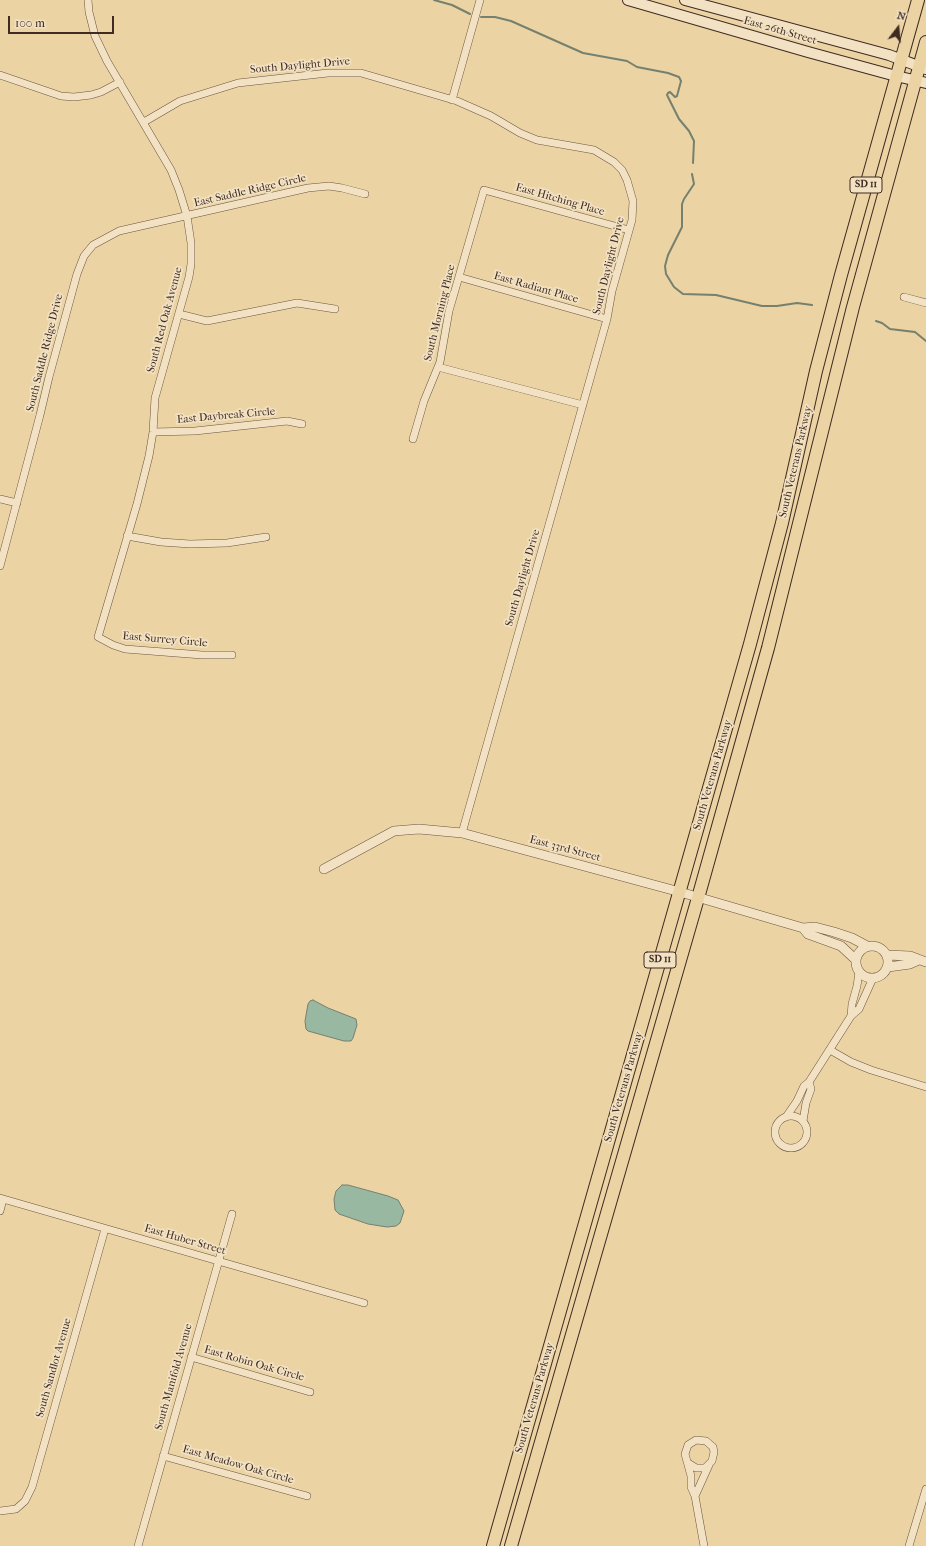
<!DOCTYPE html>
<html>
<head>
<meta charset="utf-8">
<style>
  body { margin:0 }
  #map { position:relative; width:926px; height:1546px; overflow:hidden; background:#ebd3a3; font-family:"IM FELL French Canon",serif }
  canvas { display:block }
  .north { position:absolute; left:878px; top:8px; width:40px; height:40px; -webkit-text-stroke:3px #f2e2c3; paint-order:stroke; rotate:16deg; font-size:11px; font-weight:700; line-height:16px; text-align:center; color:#3f2b22 }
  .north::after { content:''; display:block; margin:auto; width:14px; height:18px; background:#3f2b22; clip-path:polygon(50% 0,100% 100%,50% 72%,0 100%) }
  .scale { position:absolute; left:8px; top:16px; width:106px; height:18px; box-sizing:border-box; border:2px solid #3f2b22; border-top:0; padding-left:5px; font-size:12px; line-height:14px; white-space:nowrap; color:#3f2b22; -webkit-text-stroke:3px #f2e2c3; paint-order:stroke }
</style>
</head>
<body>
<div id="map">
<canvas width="926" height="1546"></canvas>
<div class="north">N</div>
<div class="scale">100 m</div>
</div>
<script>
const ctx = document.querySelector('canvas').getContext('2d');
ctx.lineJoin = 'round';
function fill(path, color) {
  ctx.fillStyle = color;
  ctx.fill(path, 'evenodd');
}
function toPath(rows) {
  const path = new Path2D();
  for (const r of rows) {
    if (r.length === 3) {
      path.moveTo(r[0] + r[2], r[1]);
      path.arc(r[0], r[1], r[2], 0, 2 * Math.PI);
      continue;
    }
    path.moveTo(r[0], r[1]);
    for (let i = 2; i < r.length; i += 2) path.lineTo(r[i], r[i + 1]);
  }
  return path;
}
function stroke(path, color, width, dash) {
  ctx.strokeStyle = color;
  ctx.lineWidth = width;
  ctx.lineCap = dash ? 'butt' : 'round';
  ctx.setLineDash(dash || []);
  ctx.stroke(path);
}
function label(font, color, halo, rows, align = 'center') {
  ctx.font = font + ' "IM FELL French Canon",serif';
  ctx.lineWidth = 3.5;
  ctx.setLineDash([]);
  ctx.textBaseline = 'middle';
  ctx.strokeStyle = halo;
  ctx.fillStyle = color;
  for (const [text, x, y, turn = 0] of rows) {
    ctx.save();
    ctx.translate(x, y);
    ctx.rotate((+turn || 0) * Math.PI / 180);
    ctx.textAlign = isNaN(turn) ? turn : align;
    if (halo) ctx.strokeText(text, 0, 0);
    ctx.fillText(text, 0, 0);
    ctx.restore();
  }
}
const water = toPath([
  [313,1000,328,1008,356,1019,357,1025,353,1038,351,1041,344,1041,308,1031,306,1029,305,1021,308,1004,310,1001,313,1000],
  [342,1185,348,1185,388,1196,398,1200,404,1211,400,1223,396,1226,387,1227,368,1224,339,1214,335,1210,334,1199,336,1191,342,1185]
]);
fill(water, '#99b8a2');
stroke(water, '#75806f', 1);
stroke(toPath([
  [434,0,452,5,470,14],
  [481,17,495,17,511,21,583,53,627,61,637,67,668,73,679,77,681,81,677,96,675,97,670,92,668,93,667,95,679,119,689,131,694,141,693,163],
  [692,174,694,184,684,199,682,204,682,227,668,255,665,266,666,274,674,287,683,294,716,295,762,306,777,306,797,303,812,305],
  [876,321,882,323,890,329,915,332,926,341]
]), '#75806f', 2);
const minor = toPath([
  [88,0,89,12,95,36,107,61,171,170,179,190,187,216,191,243,191,264,189,277,155,398,153,432,149,456,137,504,98,637,113,645,125,649,202,655,232,655],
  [0,75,61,96,74,97,91,95,101,92,120,82],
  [452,100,480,0],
  [144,122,180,101,238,83,328,73,361,73,457,101,491,116,520,133,537,140,594,150,614,162,622,170,627,180,633,201,632,220,612,291,607,319,462,833],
  [459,277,607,319],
  [904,297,926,303],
  [179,314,207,321,297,303,335,309],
  [438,367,583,405],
  [153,432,195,431,287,421,302,424],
  [413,439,424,401,440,362,449,311,484,190,629,230],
  [0,499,17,503],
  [127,536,161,542,190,544,227,543,266,537],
  [0,566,40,415,49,377,77,274,84,256,93,245,119,231,308,188,329,186,342,188,365,194],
  [851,1016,852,1004,857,986,859,972],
  [830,1050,851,1062,871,1070,926,1087],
  [791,1132,16],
  [786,1117,797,1101,804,1086,809,1082,851,1016,859,1009,873,978],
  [803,1121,806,1103,811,1089,809,1082],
  [0,1198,364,1303],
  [0,1211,3,1199],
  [191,1357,310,1392],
  [163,1456,307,1496],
  [688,1463,696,1468,705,1468,712,1461,714,1452,713,1447,706,1441,696,1440,688,1445,685,1454,691,1476,691,1487,695,1496,704,1546],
  [695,1496,709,1465],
  [0,1511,16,1509,25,1501,32,1487,105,1229],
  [138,1546,232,1214],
  [909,1546,926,1489]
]);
const tertiary = toPath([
  [324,869,394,831,419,829,462,833,680,892,803,928,815,927,834,932,852,938,867,946],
  [803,928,808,934,841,946,856,960],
  [872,962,16],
  [887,955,910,956,926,962],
  [888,967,910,964,919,960]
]);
const secondary = toPath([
  [628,0,808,52,896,76,926,83],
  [685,0,889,55,926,69]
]);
const trunk = toPath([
  [493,1546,750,644,782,523,816,371,841,275,918,0],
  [511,1546,698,898,768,648,853,307,926,42]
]);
stroke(minor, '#6a5542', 8);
stroke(tertiary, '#6a5542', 10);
stroke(secondary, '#3f2b22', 12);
stroke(trunk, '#3f2b22', 14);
stroke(minor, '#f2e2c3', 7);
stroke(tertiary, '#f2e2c3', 9);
stroke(secondary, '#f2e2c3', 10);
stroke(trunk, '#ebd3a3', 12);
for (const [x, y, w] of [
  [866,185,32],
  [660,960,32]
]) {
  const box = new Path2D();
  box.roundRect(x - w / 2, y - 8, w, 16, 3);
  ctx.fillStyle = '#f2e2c3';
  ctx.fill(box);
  stroke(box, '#3f2b22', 1);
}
label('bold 10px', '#3f2b22', null, [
  ["SD 11",866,185],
  ["SD 11",660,960]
]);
label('11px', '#3f2b22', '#f2e2c3', [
  ["East 26th Street",780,31,16],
  ["South Daylight Drive",300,66,-5],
  ["East Saddle Ridge Circle",250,191,-13],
  ["East Hitching Place",560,200,16],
  ["South Daylight Drive",609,266,-76],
  ["East Radiant Place",536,288,16],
  ["South Morning Place",440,313,-76],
  ["South Red Oak Avenue",165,320,-75],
  ["South Saddle Ridge Drive",45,353,-76],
  ["East Daybreak Circle",226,416,-5],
  ["South Veterans Parkway",796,462,-77],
  ["South Daylight Drive",523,578,-74],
  ["East Surrey Circle",165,640,5],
  ["South Veterans Parkway",713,775,-74],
  ["East 33rd Street",565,849,15],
  ["South Veterans Parkway",624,1087,-74],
  ["East Huber Street",185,1240,16],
  ["East Robin Oak Circle",254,1364,16],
  ["South Sandlot Avenue",54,1368,-74],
  ["South Manifold Avenue",174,1377,-74],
  ["South Veterans Parkway",535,1398,-74],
  ["East Meadow Oak Circle",238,1465,16]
]);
</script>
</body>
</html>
